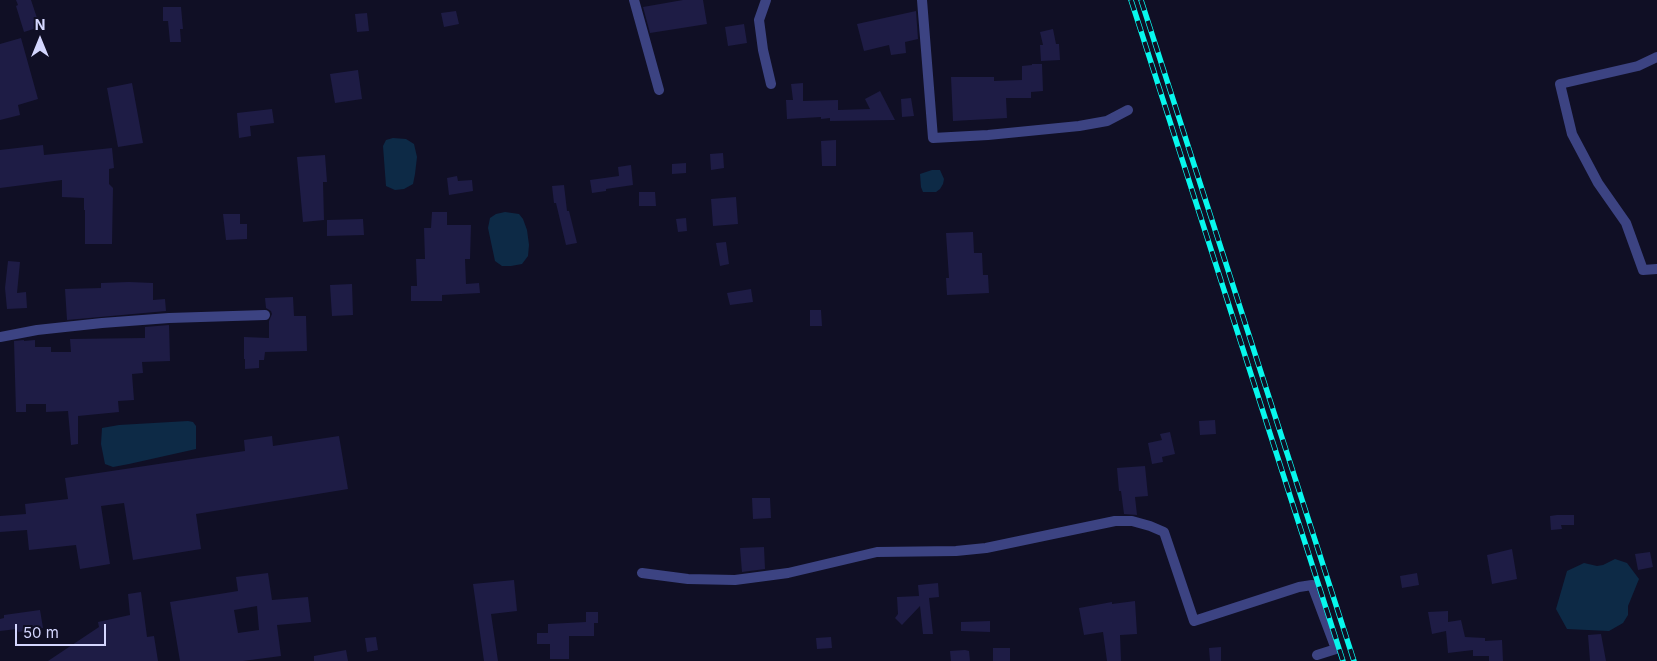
<!DOCTYPE html>
<html>
<head>
<meta charset="utf-8">
<style>
  body { margin:0 }
  #map { position:relative; width:1657px; height:661px; overflow:hidden; background:#100f25; font-family:Inter,sans-serif }
  canvas { display:block }
  .north { position:absolute; left:15px; top:15px; width:50px; height:50px; -webkit-text-stroke:4px #100f25; paint-order:stroke; rotate:0deg; font-size:14px; font-weight:700; line-height:20px; text-align:center; color:#d4d6fe }
  .north::after { content:''; display:block; margin:auto; width:18px; height:22px; background:#d4d6fe; clip-path:polygon(50% 0,100% 100%,50% 72%,0 100%) }
  .scale { position:absolute; left:15px; top:624px; width:91px; height:22px; box-sizing:border-box; border:2px solid #d4d6fe; border-top:0; padding-left:6px; font-size:15px; line-height:18px; white-space:nowrap; color:#d4d6fe; -webkit-text-stroke:4px #100f25; paint-order:stroke }
</style>
</head>
<body>
<div id="map">
<canvas width="1657" height="661"></canvas>
<div class="north">N</div>
<div class="scale">50 m</div>
</div>
<script>
const ctx = document.querySelector('canvas').getContext('2d');
ctx.lineJoin = 'round';
function fill(path, color) {
  ctx.fillStyle = color;
  ctx.fill(path, 'evenodd');
}
function toPath(rows) {
  const path = new Path2D();
  for (const r of rows) {
    path.moveTo(r[0], r[1]);
    for (let i = 2; i < r.length; i += 2) path.lineTo(r[i], r[i + 1]);
  }
  return path;
}
function stroke(path, color, width, dash) {
  ctx.strokeStyle = color;
  ctx.lineWidth = width;
  ctx.lineCap = dash ? 'butt' : 'round';
  ctx.setLineDash(dash || []);
  ctx.stroke(path);
}
fill(toPath([
  [393,138,406,139,414,144,417,157,415,174,413,184,404,189,395,190,386,186,383,146,386,140],
  [932,170,940,170,944,179,943,184,940,189,936,192,923,192,921,187,920,174],
  [505,212,519,214,523,219,527,230,529,245,528,256,522,264,511,266,502,266,495,261,488,228,490,218,496,214],
  [188,421,193,422,196,426,196,449,129,464,113,467,105,464,101,444,102,428,119,425],
  [1615,559,1627,563,1639,579,1628,606,1628,615,1623,623,1609,631,1567,629,1556,609,1567,571,1584,563,1597,566,1603,565]
]), '#0d2a46');
fill(toPath([
  [16,0,31,0,40,27,24,32,16,6,18,5],
  [683,0,703,0,707,24,650,33,643,7],
  [163,7,181,7,183,29,180,29,181,42,170,42,168,21,163,21],
  [456,11,459,24,444,27,441,13],
  [916,11,918,39,905,42,906,53,891,55,889,45,864,51,857,24],
  [367,13,369,31,357,32,355,14],
  [744,24,747,43,728,46,725,27],
  [1053,29,1056,44,1059,44,1060,60,1041,61,1040,45,1043,45,1040,32],
  [21,38,38,99,18,105,20,115,0,120,0,44],
  [1032,64,1042,64,1043,91,1031,92,1031,98,1006,98,1007,118,953,121,951,77,994,77,994,81,1022,80,1022,66,1032,65],
  [358,70,362,99,335,103,330,74],
  [132,83,143,143,118,147,107,88],
  [803,83,803,101,838,100,838,110,870,109,865,99,880,91,895,120,830,121,830,118,821,119,821,117,787,119,786,100,793,100,791,84],
  [911,98,914,116,902,117,901,99],
  [272,109,274,123,250,126,251,136,239,138,237,113],
  [836,140,836,166,822,166,821,141],
  [43,145,44,155,112,148,114,168,109,169,109,184,113,188,112,244,85,244,85,210,84,210,84,198,62,197,62,180,0,188,0,150],
  [723,153,724,168,711,170,710,154],
  [325,155,327,182,323,182,324,220,303,222,297,157],
  [686,163,686,173,672,174,672,164],
  [631,165,633,185,606,189,606,191,592,193,590,180,619,176,618,167],
  [457,176,458,181,472,180,473,191,449,195,447,178],
  [564,185,567,211,569,211,577,243,566,245,556,203,554,203,552,186],
  [639,192,655,192,656,206,639,206],
  [736,197,738,224,713,226,711,199],
  [432,212,447,212,447,225,471,225,470,259,465,259,466,284,479,283,480,293,442,295,442,301,411,301,411,286,417,286,416,259,425,259,424,228,431,228],
  [223,214,240,214,240,224,247,224,247,239,226,240],
  [686,218,687,231,678,232,676,219],
  [363,219,364,235,327,236,327,220],
  [973,232,974,253,982,253,983,275,988,275,989,293,947,295,946,278,949,278,946,233],
  [726,242,729,264,720,266,716,243],
  [8,261,20,262,17,293,26,292,27,308,7,309,5,288],
  [129,282,153,283,153,300,165,299,166,311,67,320,65,289,101,288,101,283],
  [352,284,353,315,332,316,330,285],
  [751,289,753,302,730,305,727,293],
  [293,297,294,316,306,316,307,351,265,352,264,360,259,360,259,368,245,369,245,359,244,359,244,337,269,338,269,321,272,314,271,311,266,308,265,298],
  [810,310,821,310,822,326,810,326],
  [169,325,170,361,142,362,143,373,132,374,134,400,118,401,119,412,78,416,78,444,71,445,68,411,46,412,46,404,26,404,26,412,16,412,14,341,24,340,24,341,35,340,35,347,51,347,51,352,71,352,70,339,145,338,145,327],
  [1215,420,1216,434,1200,435,1199,421],
  [1170,432,1175,454,1162,457,1163,462,1152,464,1148,443,1162,440,1160,434],
  [272,436,273,446,339,436,348,489,196,514,201,549,133,560,124,503,101,506,110,564,80,569,76,545,29,550,27,530,0,532,0,516,26,514,25,504,68,499,65,478,245,451,244,440],
  [1145,466,1148,496,1135,497,1137,515,1124,514,1121,491,1119,491,1117,468],
  [752,498,770,498,771,518,753,519],
  [1557,515,1574,515,1574,525,1561,525,1562,529,1551,530,1550,516],
  [764,547,765,569,742,572,740,548],
  [1512,549,1517,579,1492,584,1487,555],
  [1650,552,1653,567,1638,570,1635,554],
  [268,573,272,600,308,597,311,622,277,625,281,656,243,661,180,661,170,602,238,591,236,577],
  [257,606,259,630,238,633,234,610],
  [1417,573,1419,585,1402,588,1400,576],
  [514,580,517,611,491,614,498,661,484,661,473,584],
  [938,583,939,597,929,598,933,634,923,634,920,606,902,625,895,618,898,614,897,597,919,596,918,585],
  [141,592,147,637,154,636,158,661,48,661,99,627,98,622,130,615,128,594],
  [1135,601,1137,634,1120,635,1121,661,1107,661,1103,632,1084,635,1079,608,1112,602,1112,604],
  [40,610,43,628,18,632,17,629,0,631,0,619,4,618,4,615],
  [1448,611,1448,622,1461,620,1465,637,1485,638,1485,641,1502,640,1503,661,1489,661,1489,656,1473,656,1473,650,1448,653,1446,631,1432,634,1428,612],
  [586,612,598,612,598,623,594,623,594,636,569,636,569,659,550,659,550,644,537,644,537,633,548,633,548,624,586,622],
  [990,621,990,632,961,631,961,622],
  [1601,634,1606,661,1590,661,1588,635],
  [376,637,378,650,367,652,365,638],
  [831,637,832,648,817,649,816,638],
  [1221,647,1221,661,1210,661,1209,648],
  [993,648,1010,648,1010,661,993,661],
  [346,650,348,661,314,661,314,656],
  [965,650,969,651,970,661,951,661,950,651]
]), '#1e1c45');
stroke(toPath([
  [634,0,659,90],
  [766,0,759,20,763,50,771,84],
  [922,0,933,138,988,135,1079,126,1107,121,1128,110],
  [1657,57,1638,66,1560,84,1572,134,1598,183,1626,223,1643,270,1657,269],
  [0,337,37,330,102,323,169,318,265,315],
  [642,573,688,579,735,580,788,573,877,552,956,551,986,548,1115,521,1132,521,1150,526,1164,532,1194,621,1299,587,1312,585,1336,649,1317,655]
]), '#3c4382', 10);
const rail = toPath([
  [1131,0,1343,661],
  [1141,0,1354,661]
]);
stroke(rail, '#07f7ed', 5.5);
stroke(rail, '#100f25', 4, [11]);
</script>
</body>
</html>
